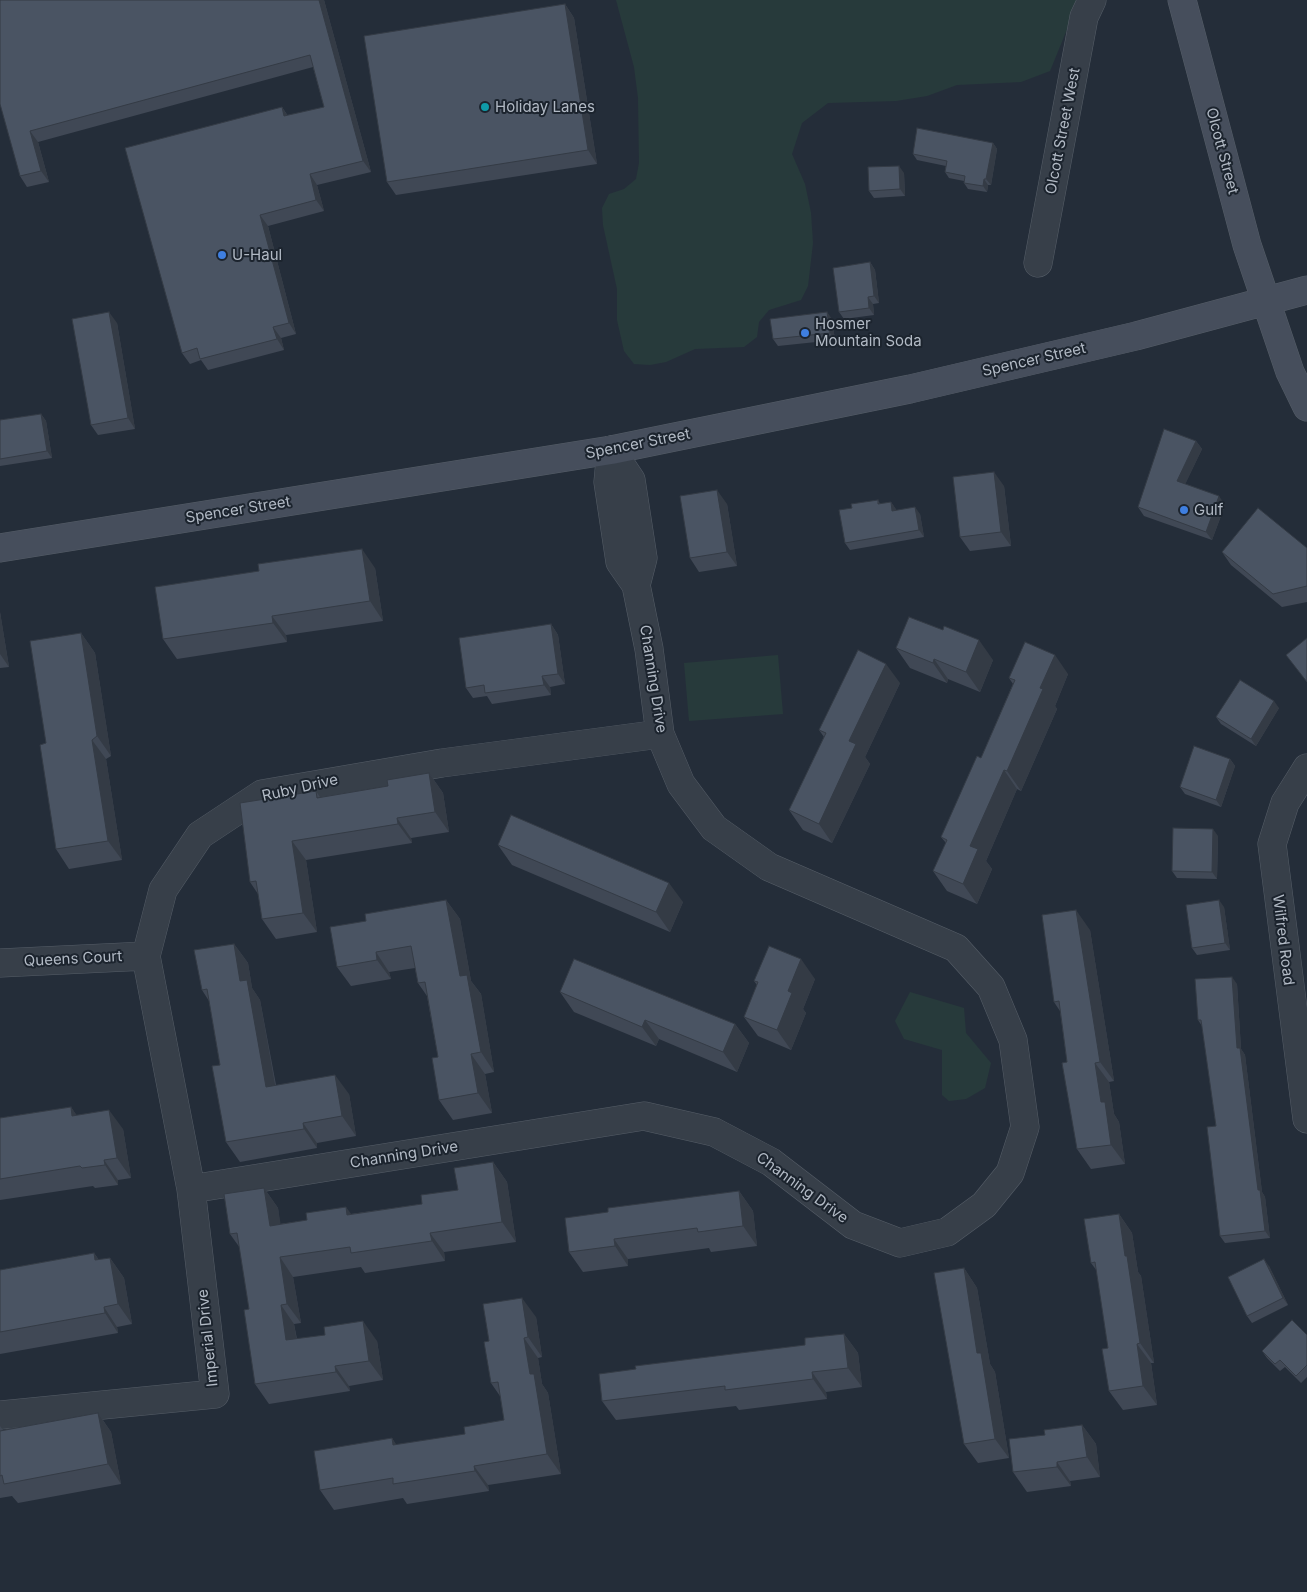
<!DOCTYPE html>
<html>
<head>
<meta charset="utf-8">
<style>
  body { margin:0 }
  canvas { display:block; background:#242d39 }
</style>
</head>
<body>
<canvas width="1307" height="1592"></canvas>
<script>
const ctx = document.querySelector('canvas').getContext('2d');
ctx.lineJoin = 'round';
function fill(path, color) {
  ctx.fillStyle = color;
  ctx.fill(path, 'evenodd');
}
function toPath(rows) {
  const path = new Path2D();
  for (const r of rows) {
    path.moveTo(r[0], r[1]);
    for (let i = 2; i < r.length; i += 2) path.lineTo(r[i], r[i + 1]);
  }
  return path;
}
function stroke(path, color, width, dash) {
  ctx.strokeStyle = color;
  ctx.lineWidth = width;
  ctx.lineCap = dash ? 'butt' : 'round';
  ctx.setLineDash(dash || []);
  ctx.stroke(path);
}
function label(font, color, halo, rows, align = 'center') {
  ctx.font = font + ' Inter,sans-serif';
  ctx.lineWidth = 4;
  ctx.setLineDash([]);
  ctx.textBaseline = 'middle';
  ctx.strokeStyle = halo;
  ctx.fillStyle = color;
  for (const [text, x, y, turn = 0] of rows) {
    ctx.save();
    ctx.translate(x, y);
    ctx.rotate((+turn || 0) * Math.PI / 180);
    ctx.textAlign = isNaN(turn) ? turn : align;
    if (halo) ctx.strokeText(text, 0, 0);
    ctx.fillText(text, 0, 0);
    ctx.restore();
  }
}
fill(toPath([
  [616,0,1079,0,1050,71,1021,82,957,85,927,96,896,101,828,103,802,123,792,154,805,184,811,213,813,243,808,286,801,300,769,310,759,322,757,337,744,347,695,349,666,362,650,365,634,364,624,351,617,320,617,289,603,225,602,208,609,194,624,189,636,179,639,163,638,98,634,67],
  [778,655,783,714,689,721,684,663],
  [910,992,964,1008,966,1033,991,1063,985,1088,966,1099,949,1101,942,1095,942,1050,904,1039,895,1021]
]), '#273a3b');
const street = toPath([
  [1038,263,1084,17,1092,0],
  [611,450,631,480,643,558,636,585],
  [1307,768,1285,803,1272,844,1307,1119],
  [0,963,146,956],
  [191,1189,644,1116,714,1132,771,1162,853,1225,900,1243,947,1232,984,1205,1010,1173,1025,1127,1013,1040,991,987,956,948,769,867,714,828,681,784,660,734,649,649,636,585,620,562,608,482,611,450],
  [0,1415,215,1394,191,1189,146,956,163,890,200,835,262,794,442,763,660,734]
]);
const secondary = toPath([
  [1182,0,1247,245,1290,372,1307,407],
  [0,548,611,450,910,389,1136,336,1307,290]
]);
stroke(street, '#555d67', 29);
stroke(secondary, '#555d67', 29);
stroke(street, '#373f49', 28);
stroke(secondary, '#464e5c', 28);
fill(toPath([
  [0,0,324,0,371,172,317,185,324,211,268,226,296,334,281,338,284,350,208,370,201,360,190,364,182,353,282,107,288,116,324,107,313,67,38,142,49,182,27,187,20,176],
  [565,4,574,18,597,164,396,195,387,182],
  [993,143,997,149,991,185,988,185,987,192,968,189,964,183,964,181,949,178,945,172,946,166,917,160,913,154],
  [904,173,905,196,874,198,869,191],
  [870,262,875,270,879,303,873,304,874,315,844,319,839,312],
  [832,319,835,340,778,346,773,339],
  [117,323,135,429,98,435,91,425],
  [41,414,46,421,52,458,0,466,0,420],
  [1196,441,1202,449,1185,484,1225,505,1212,540,1144,516,1138,507],
  [1004,486,1011,546,970,551,960,537],
  [878,500,880,504,891,502,896,510,920,514,924,537,850,550,845,543,852,508],
  [727,504,737,566,699,572,690,558],
  [1307,548,1307,602,1282,607,1231,565,1222,552],
  [375,568,383,621,286,635,287,642,177,659,163,639],
  [0,612,9,667,0,668],
  [551,624,558,635,565,684,550,687,551,695,492,704,487,696,473,698,466,688],
  [81,633,95,653,111,756,106,759,122,860,69,869,56,849,46,743],
  [896,648,993,660,980,692,948,679,947,683,910,668],
  [1068,674,1055,706,1057,709,1021,791,1017,789,986,861,992,869,977,904,947,891,933,871,946,843,941,837,981,758,1013,684,1009,678],
  [900,683,865,757,870,764,832,843,803,830,789,810,824,737,819,730],
  [1279,708,1256,746,1221,724,1216,717],
  [1230,759,1235,766,1221,807,1185,794,1180,787],
  [429,773,443,793,449,832,411,838,412,843,306,860,317,932,276,939,262,919,258,894,250,882,316,791,320,797,388,786],
  [1218,836,1217,879,1177,878,1172,871],
  [498,845,683,902,670,932,512,865],
  [446,900,460,919,471,981,481,994,494,1072,485,1074,492,1113,453,1120,439,1100,438,1057,427,996,418,983,415,968,389,972,391,979,351,986,337,967,366,921],
  [1224,907,1230,950,1197,955,1192,948],
  [1090,930,1114,1081,1109,1082,1114,1114,1119,1122,1125,1164,1091,1169,1077,1149,1067,1062,1060,1011,1054,1002],
  [234,944,248,963,252,988,260,1000,276,1085,349,1094,356,1136,317,1143,317,1148,240,1162,226,1142,220,1065,209,1001,202,990],
  [815,979,803,1009,806,1013,791,1050,758,1036,744,1017,757,985,754,981],
  [1237,984,1241,1049,1245,1055,1262,1192,1265,1197,1270,1238,1225,1243,1220,1236,1216,1126,1202,1026,1198,1020],
  [560,992,735,1024,749,1043,737,1072,659,1039,656,1046,574,1012],
  [71,1107,76,1115,123,1129,131,1178,118,1180,118,1185,95,1188,93,1186,0,1200,0,1118],
  [493,1162,507,1182,516,1242,444,1252,445,1261,365,1273,361,1267,293,1277,301,1323,294,1324,297,1339,377,1341,383,1380,349,1386,350,1391,269,1404,255,1384,249,1309,240,1248,230,1234,264,1188,278,1208,280,1224,422,1204,458,1190],
  [739,1191,753,1211,757,1246,711,1252,709,1248,628,1259,628,1266,583,1272,569,1252,608,1212],
  [1119,1214,1132,1233,1138,1272,1141,1276,1154,1363,1151,1363,1157,1405,1123,1410,1109,1391,1108,1348,1097,1271,1091,1263],
  [94,1253,99,1260,110,1258,124,1278,132,1324,117,1327,118,1333,0,1354,0,1270],
  [1269,1266,1288,1305,1252,1323,1247,1316],
  [964,1268,977,1288,990,1364,995,1372,1009,1458,978,1463,964,1444],
  [536,1317,542,1357,538,1358,542,1384,548,1393,561,1474,488,1485,489,1491,407,1504,403,1498,334,1510,320,1490,392,1438,396,1445,465,1434,504,1420,500,1396,491,1383,489,1341],
  [844,1334,858,1353,862,1387,826,1392,827,1399,739,1410,736,1406,616,1420,602,1401,636,1369,805,1345],
  [1307,1335,1307,1377,1301,1383,1285,1367,1280,1371,1267,1358,1262,1351],
  [98,1413,111,1432,121,1484,18,1503,12,1496,0,1498,0,1426,3,1430],
  [1082,1425,1096,1444,1100,1477,1070,1481,1071,1486,1027,1492,1013,1472,1045,1435]
]), '#404855');
fill(toPath([
  [319,0,324,0,371,172,363,161],
  [565,4,574,18,597,164,588,150],
  [282,107,289,118,284,116],
  [30,131,38,142,49,182,41,171],
  [993,143,997,149,991,185,986,179],
  [899,166,904,173,905,196,900,189],
  [310,174,317,185,324,211,316,200],
  [984,179,988,185,987,192,983,186],
  [260,215,268,226,296,334,289,323],
  [870,262,875,270,879,303,874,296],
  [868,297,873,304,874,315,869,308],
  [109,312,117,323,135,429,128,418],
  [827,312,832,319,835,340,830,333],
  [273,327,281,338,284,350,277,339],
  [41,414,46,421,52,458,47,451],
  [1196,441,1202,449,1183,489,1177,481],
  [994,472,1004,486,1011,546,1001,532],
  [717,490,727,504,737,566,727,552],
  [1219,496,1225,505,1212,540,1206,532],
  [891,502,896,509,897,518,892,511],
  [915,507,920,514,924,537,919,530],
  [362,549,375,568,383,621,370,601],
  [0,612,9,667,0,654],
  [272,616,286,635,287,642,273,623],
  [551,624,558,635,565,684,558,674],
  [81,633,95,653,111,756,97,736],
  [979,640,993,660,980,692,966,672],
  [1055,655,1068,674,1055,706,1057,709,1021,791,1007,771,1040,688],
  [934,659,948,679,947,683,933,663],
  [886,664,900,683,865,757,870,764,832,843,819,824,849,741],
  [542,676,550,687,551,695,544,685],
  [1274,701,1279,708,1256,746,1251,739],
  [92,740,106,759,122,860,108,841],
  [1230,759,1235,766,1221,807,1216,800],
  [1004,770,1017,789,986,861,992,869,977,904,963,884,970,846],
  [429,773,443,793,449,832,435,812],
  [397,818,411,838,412,843,398,824],
  [1213,829,1218,836,1217,879,1212,872],
  [292,841,306,860,317,932,303,913],
  [669,883,683,902,670,932,656,912],
  [446,900,460,919,471,981,481,994,494,1072,481,1052,460,976],
  [1219,900,1224,907,1230,950,1225,943],
  [1076,910,1090,930,1114,1081,1100,1062],
  [234,944,248,963,252,988,260,1000,279,1107,266,1087,240,981],
  [376,952,389,972,391,979,377,960],
  [801,959,815,979,803,1009,806,1013,791,1050,777,1030,788,991],
  [1232,977,1237,984,1241,1049,1245,1055,1262,1192,1265,1197,1270,1238,1265,1231,1258,1190,1237,1048],
  [645,1020,659,1039,656,1046,642,1027],
  [735,1024,749,1043,737,1072,723,1052],
  [471,1054,485,1074,492,1113,478,1093],
  [1095,1063,1109,1082,1114,1114,1119,1122,1125,1164,1111,1145,1101,1102],
  [335,1075,349,1094,356,1136,342,1116],
  [71,1107,85,1127,72,1116],
  [109,1110,123,1129,131,1178,117,1158],
  [303,1123,317,1143,317,1148,304,1129],
  [104,1160,118,1180,118,1185,105,1165],
  [493,1162,507,1182,516,1242,502,1222],
  [264,1188,278,1208,284,1245,270,1226],
  [739,1191,753,1211,757,1246,743,1226],
  [346,1207,360,1226,347,1215],
  [1119,1214,1132,1233,1138,1272,1141,1276,1154,1363,1140,1343,1125,1256],
  [430,1233,444,1252,445,1261,432,1241],
  [614,1239,628,1259,628,1266,615,1246],
  [94,1253,108,1273,95,1260],
  [280,1257,293,1277,301,1323,287,1304],
  [110,1258,124,1278,132,1324,118,1304],
  [1264,1259,1269,1266,1288,1305,1283,1298],
  [964,1268,977,1288,990,1364,995,1372,1009,1458,995,1439,977,1353],
  [522,1298,536,1317,542,1357,528,1337],
  [281,1305,294,1324,300,1360,286,1340],
  [104,1307,117,1327,118,1333,105,1313],
  [363,1321,377,1341,383,1380,369,1361],
  [844,1334,858,1353,862,1387,848,1368],
  [524,1338,538,1358,542,1384,548,1393,561,1474,547,1454,530,1374],
  [1137,1344,1151,1363,1157,1405,1143,1386],
  [335,1366,349,1386,350,1391,336,1372],
  [812,1372,826,1392,827,1399,813,1379],
  [98,1413,111,1432,121,1484,108,1464],
  [1082,1425,1096,1444,1100,1477,1087,1457],
  [392,1438,405,1458,393,1445],
  [1057,1462,1070,1481,1071,1486,1057,1467],
  [474,1466,488,1485,489,1491,475,1471]
]), '#343b45');
const building = toPath([
  [0,0,319,0,363,161,310,174,316,200,260,215,289,323,273,327,277,339,200,359,197,348,182,353,125,148,282,107,284,116,324,107,310,55,30,131,41,171,20,176,0,104,0,0],
  [565,4,588,150,387,182,364,36,565,4],
  [917,128,993,143,986,179,984,179,983,186,964,183,965,176,945,172,947,161,913,154,917,128],
  [899,166,900,189,869,191,868,167,899,166],
  [870,262,874,296,868,297,869,308,839,312,833,268,870,262],
  [109,312,128,418,91,425,72,319,109,312],
  [827,312,830,333,773,339,770,319,827,312],
  [41,414,47,451,0,459,0,420,41,414],
  [1164,429,1196,441,1177,481,1219,496,1206,532,1138,507,1164,429],
  [994,472,1001,532,960,537,953,477,994,472],
  [717,490,727,552,690,558,680,496,717,490],
  [878,500,878,504,891,502,892,511,915,507,919,530,845,543,839,510,852,508,851,504,878,500],
  [1258,508,1307,548,1307,586,1273,594,1222,552,1258,508],
  [362,549,370,601,272,616,273,623,163,639,155,587,259,571,258,564,362,549],
  [909,617,943,630,944,626,979,640,966,672,934,659,933,663,896,648,909,617],
  [551,624,558,674,542,676,544,685,485,693,484,685,466,688,459,638,551,624],
  [81,633,97,736,92,740,108,841,56,849,40,745,46,743,30,641,81,633],
  [1307,638,1307,682,1286,655,1307,638],
  [1025,642,1055,655,1040,688,1043,689,1007,771,1004,770,970,846,978,849,963,884,933,871,947,840,941,837,977,756,981,758,1015,680,1009,678,1025,642],
  [858,650,886,664,849,741,856,744,819,824,789,810,826,733,819,730,858,650],
  [1240,680,1274,701,1251,739,1216,717,1240,680],
  [1194,746,1230,759,1216,800,1180,787,1194,746],
  [429,773,435,812,397,818,398,824,292,841,303,913,262,919,256,881,250,882,240,803,316,791,317,798,388,786,387,780,429,773],
  [511,815,669,883,656,912,498,845,511,815],
  [1173,828,1213,829,1212,872,1172,871,1173,828],
  [446,900,460,976,467,975,481,1052,471,1054,478,1093,439,1100,432,1058,438,1057,425,982,418,983,411,946,376,952,377,960,337,967,330,927,366,921,365,914,446,900],
  [1219,900,1225,943,1192,948,1186,905,1219,900],
  [1076,910,1100,1062,1095,1063,1101,1102,1105,1102,1111,1145,1077,1149,1062,1063,1067,1062,1059,1001,1054,1002,1042,915,1076,910],
  [234,944,240,981,247,980,266,1087,335,1075,342,1116,303,1123,304,1129,226,1142,212,1066,220,1065,207,989,202,990,194,950,234,944],
  [769,946,801,959,788,991,792,993,777,1030,744,1017,758,982,754,981,769,946],
  [574,959,735,1024,723,1052,645,1020,642,1027,560,992,574,959],
  [1232,977,1237,1048,1240,1048,1258,1190,1260,1190,1265,1231,1220,1236,1207,1127,1216,1126,1201,1020,1198,1020,1195,979,1232,977],
  [71,1107,72,1116,109,1110,117,1158,104,1160,105,1165,82,1168,80,1166,0,1179,0,1118,71,1107],
  [493,1162,502,1222,430,1233,432,1241,351,1253,350,1247,280,1257,287,1304,281,1305,286,1340,325,1335,324,1327,363,1321,369,1361,335,1366,336,1372,255,1384,244,1310,249,1309,237,1233,230,1234,224,1194,264,1188,270,1226,307,1220,306,1213,346,1207,347,1215,422,1204,421,1195,458,1190,454,1168,493,1162],
  [739,1191,743,1226,698,1232,697,1228,614,1239,615,1246,569,1252,565,1218,608,1212,608,1208,739,1191],
  [1119,1214,1125,1256,1127,1256,1140,1343,1137,1344,1143,1386,1109,1391,1102,1349,1108,1348,1095,1262,1091,1263,1084,1219,1119,1214],
  [94,1253,95,1260,110,1258,118,1304,104,1307,105,1313,0,1332,0,1270,94,1253],
  [1264,1259,1283,1298,1247,1316,1228,1277,1264,1259],
  [964,1268,977,1353,981,1353,995,1439,964,1444,934,1273,964,1268],
  [522,1298,528,1337,524,1338,530,1374,534,1374,547,1454,474,1466,475,1471,393,1484,393,1478,320,1490,314,1451,392,1438,393,1445,465,1434,464,1427,504,1420,498,1382,491,1383,484,1342,489,1341,483,1304,522,1298],
  [1292,1320,1307,1335,1307,1365,1296,1376,1280,1360,1275,1364,1262,1351,1292,1320],
  [844,1334,848,1368,812,1372,813,1379,725,1390,725,1386,602,1401,599,1374,636,1369,635,1366,805,1345,805,1338,844,1334],
  [98,1413,108,1464,4,1484,2,1475,0,1476,0,1431,98,1413],
  [1082,1425,1087,1457,1057,1462,1057,1467,1013,1472,1009,1439,1045,1435,1044,1430,1082,1425]
]);
fill(building, '#4a5463');
stroke(building, '#343b45', 1);
for (const [x, y, r, color] of [
  [485,107,5,"#0f9aa8"],
  [222,255,5,"#3f7fe0"],
  [805,333,5,"#3f7fe0"],
  [1184,510,5,"#3f7fe0"]
]) {
  const dot = new Path2D();
  dot.arc(x, y, r, 0, 2 * Math.PI);
  ctx.fillStyle = color;
  ctx.fill(dot);
  stroke(dot, '#1c242e', 2);
}
label('15px', '#b2bac5', '#1c242e', [
  ["Holiday Lanes",495,107],
  ["U-Haul",232,255],
  ["Hosmer",815,324],
  ["Mountain Soda",815,341],
  ["Gulf",1194,510]
], 'left');
label('15px', '#b2bac5', '#1c242e', [
  ["Olcott Street West",1063,131,-79],
  ["Olcott Street",1222,151,75],
  ["Spencer Street",1034,360,-13],
  ["Spencer Street",638,444,-11],
  ["Spencer Street",238,510,-9],
  ["Channing Drive",653,679,81],
  ["Ruby Drive",300,788,-13],
  ["Wilfred Road",1283,940,83],
  ["Queens Court",73,959,-3],
  ["Channing Drive",404,1155,-9],
  ["Channing Drive",802,1188,36],
  ["Imperial Drive",208,1338,-96]
]);
</script>
</body>
</html>
